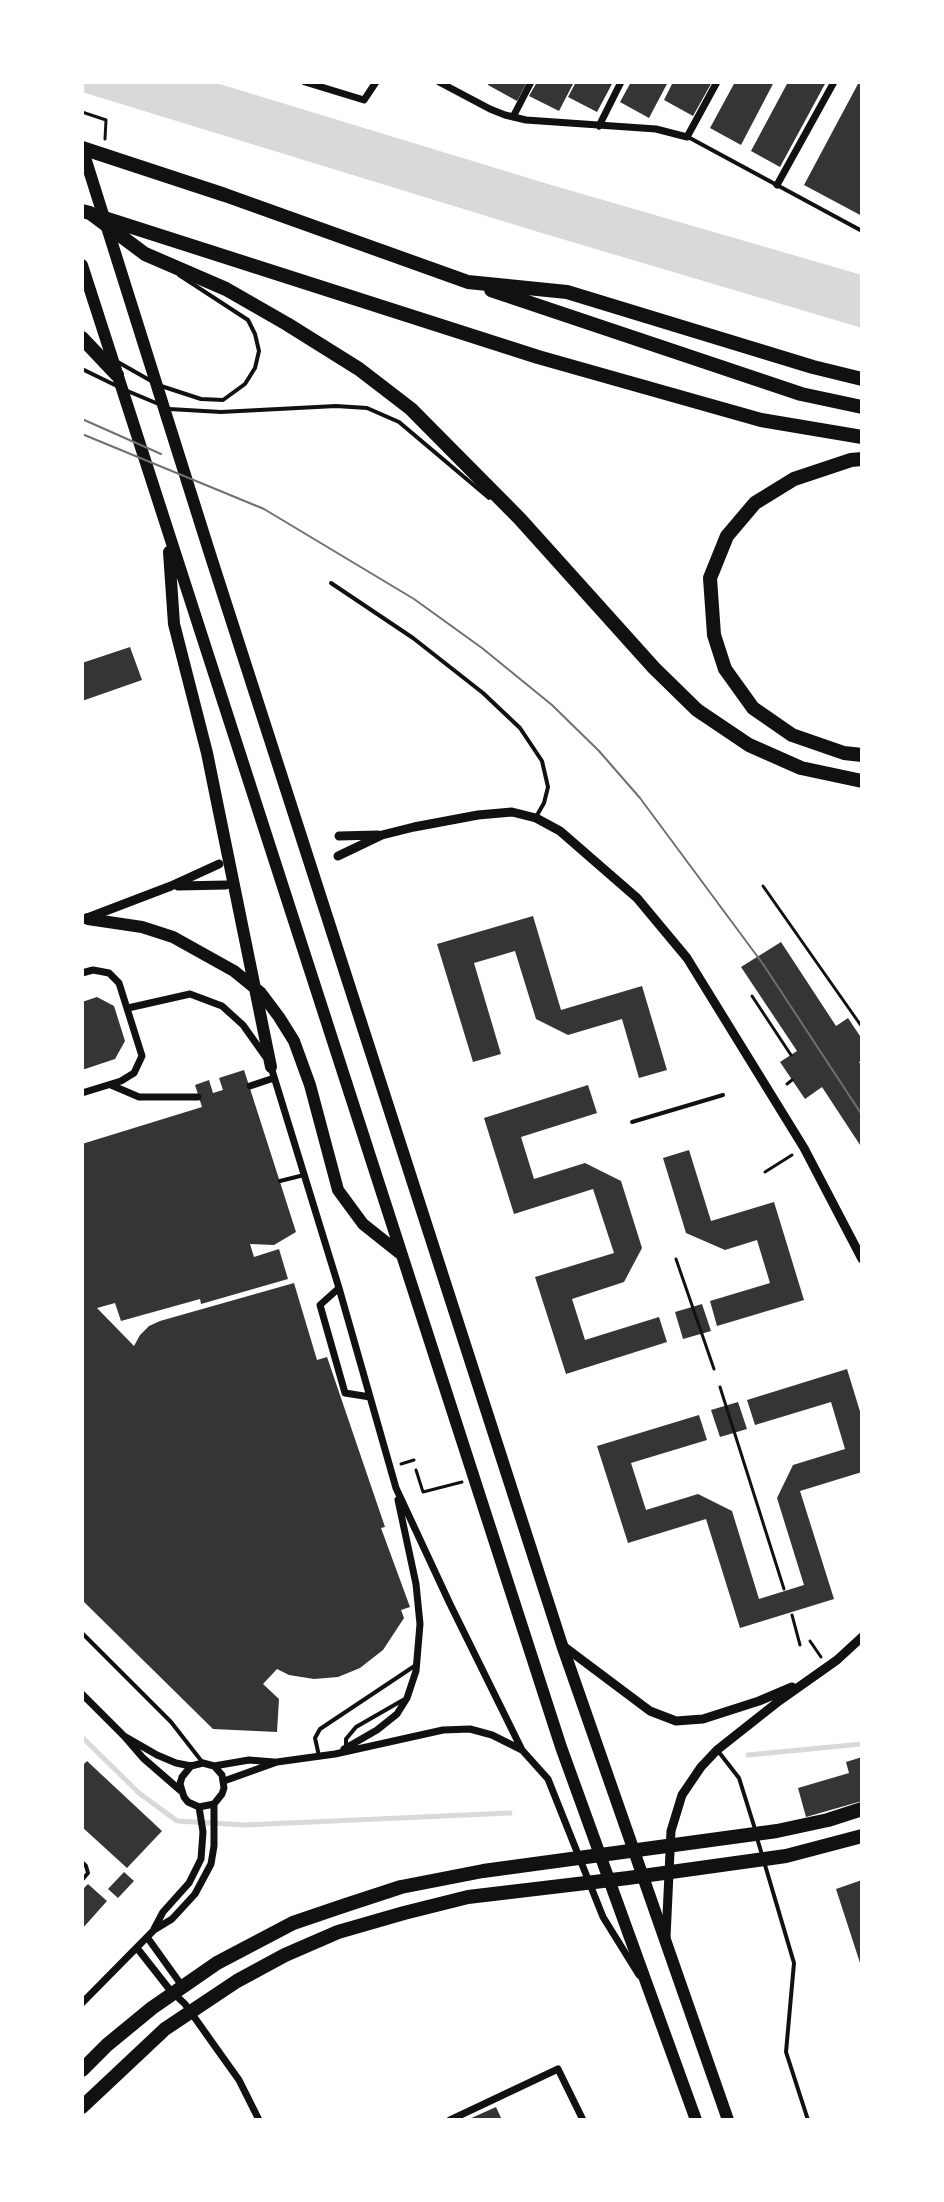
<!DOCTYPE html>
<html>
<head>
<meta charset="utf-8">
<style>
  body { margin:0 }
  #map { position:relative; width:944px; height:2202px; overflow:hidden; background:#fff; font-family:"Golos Text",sans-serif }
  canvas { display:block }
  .frame { position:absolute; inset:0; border:84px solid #fff; pointer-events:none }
</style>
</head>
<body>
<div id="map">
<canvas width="944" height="2202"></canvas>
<div class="frame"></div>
</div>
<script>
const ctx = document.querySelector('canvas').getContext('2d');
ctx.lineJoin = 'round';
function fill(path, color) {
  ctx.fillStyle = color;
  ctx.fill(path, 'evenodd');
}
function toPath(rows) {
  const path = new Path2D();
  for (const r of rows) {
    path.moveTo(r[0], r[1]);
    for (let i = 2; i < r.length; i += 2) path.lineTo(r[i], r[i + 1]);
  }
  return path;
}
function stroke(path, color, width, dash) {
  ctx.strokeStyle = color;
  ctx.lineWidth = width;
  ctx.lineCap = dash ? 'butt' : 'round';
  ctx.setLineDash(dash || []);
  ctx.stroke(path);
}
fill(toPath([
  [82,82,213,82,548,184,862,275,862,328,545,234,82,92]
]), '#d9d9d9');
stroke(toPath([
  [82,1737,139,1793,177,1821,245,1825,510,1813],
  [748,1755,862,1744]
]), '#d9d9d9', 5);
fill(toPath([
  [489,82,527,82,517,101,488,85],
  [537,82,574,82,559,111,529,96],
  [576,82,613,82,597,112,568,97],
  [631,82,668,82,649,118,620,102],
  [673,82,712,82,693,116,664,100],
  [735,82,774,82,741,145,710,128],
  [788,82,826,82,780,167,751,151],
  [859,82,862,82,862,216,804,185],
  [130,647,142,680,82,701,82,663],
  [533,916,561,1010,642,986,667,1070,639,1078,622,1019,568,1035,536,1019,515,951,474,963,501,1054,473,1062,437,944],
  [781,942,836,1026,848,1018,862,1039,862,1060,859,1062,862,1067,862,1148,822,1087,805,1099,780,1062,797,1051,741,967],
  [97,997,114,1006,125,1041,115,1059,82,1070,82,1002],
  [244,1070,296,1232,274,1245,250,1244,254,1257,279,1249,288,1279,201,1304,200,1299,121,1321,115,1303,97,1308,134,1346,140,1335,149,1326,160,1321,294,1283,317,1360,327,1357,385,1527,381,1528,410,1607,401,1610,404,1618,383,1650,360,1668,338,1677,314,1679,289,1675,277,1669,263,1684,279,1699,277,1732,213,1729,82,1600,82,1144,202,1107,195,1085,209,1080,213,1093,223,1090,219,1078],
  [588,1085,597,1113,521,1137,534,1179,585,1163,621,1181,642,1248,624,1282,572,1299,585,1340,659,1317,667,1342,566,1374,535,1277,614,1253,593,1189,514,1214,484,1118],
  [689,1150,711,1221,774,1202,804,1300,717,1326,710,1301,770,1283,757,1240,725,1250,686,1233,663,1158],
  [702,1304,711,1331,683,1339,675,1312],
  [847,1369,862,1418,862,1472,800,1491,834,1599,740,1628,706,1519,628,1543,597,1446,699,1415,707,1440,631,1463,646,1510,698,1494,732,1511,759,1599,804,1585,777,1498,793,1465,845,1449,831,1402,755,1425,747,1400],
  [738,1402,747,1429,720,1437,711,1410],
  [862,1757,862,1801,806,1817,798,1788,849,1773,846,1762],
  [87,1761,162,1831,127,1868,82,1827,82,1766],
  [124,1872,134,1881,118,1898,108,1889],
  [862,1880,862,1966,861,1966,836,1889],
  [88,1884,107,1901,82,1929,82,1890],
  [496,2107,502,2120,467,2120]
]), '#353535');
stroke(toPath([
  [82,112,106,120,105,139],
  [763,886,862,1027],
  [752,996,791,1055],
  [787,1084,792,1080],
  [765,1172,792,1155],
  [676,1259,714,1369],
  [720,1387,784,1589],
  [401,1464,414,1460],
  [416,1470,423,1492,462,1482],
  [792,1615,800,1645],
  [810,1641,821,1657]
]), '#111', 3);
stroke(toPath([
  [688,137,862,231],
  [116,361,153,382],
  [82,369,117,386],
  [161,386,201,399,223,400,245,384,255,368,259,351,255,334,248,320,179,275],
  [125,390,161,405],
  [169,409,221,412,336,406,367,408,399,422,489,498],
  [331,583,413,638,483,693,520,728,542,761,548,787,544,803,536,817],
  [632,1122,723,1095],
  [280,1181,304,1175],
  [82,1633,171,1722,203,1763],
  [346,1747,346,1739,356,1727,403,1700],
  [718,1751,739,1778,755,1829],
  [319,1756,315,1738,320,1729,416,1665],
  [757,1838,794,1963,786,2052,808,2120],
  [82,1862,86,1866,88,1873,82,1880]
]), '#111', 4);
stroke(toPath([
  [305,82,364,100,376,82],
  [439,82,490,109,505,115,526,120,656,129,687,137,717,82],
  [513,117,531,82],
  [599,126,621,82],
  [777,185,834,82],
  [82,973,93,970,109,973,119,983,142,1056,134,1073,121,1081,82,1093],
  [128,1008,190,994,222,1006,243,1025,265,1056],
  [271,1067,339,1288,396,1488,450,1604,522,1750],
  [111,1085,139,1097,198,1097],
  [250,1086,274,1078],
  [339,1288,320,1305,345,1393,370,1397],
  [82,1694,124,1736,143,1758,181,1791],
  [124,1736,157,1755,176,1763,191,1766,203,1763,214,1766,222,1775,224,1788,222,1794,214,1804,199,1807,188,1802,184,1797,180,1784,182,1777,191,1766],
  [344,1749,377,1730,397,1714,407,1698,416,1671,420,1624,416,1584,398,1500],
  [214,1766,249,1760,274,1762],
  [224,1781,277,1762,335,1754,443,1730,470,1729,492,1735,522,1750,548,1779,603,1917,639,1975],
  [154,1929,163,1912,189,1883,201,1859,203,1832,199,1807],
  [147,1937,180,1983,181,1990],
  [137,1948,170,1990,185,2004,214,2045,239,2080,259,2120],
  [82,2003,154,1930,172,1919,195,1894,211,1864,214,1846,214,1804],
  [450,2120,558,2069,583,2120]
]), '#111', 7);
stroke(toPath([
  [339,836,378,835],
  [338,856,382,835,414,827,478,815,512,812,536,818,560,831,637,898,687,958,804,1148,862,1259],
  [178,886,226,885],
  [82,920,171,886,219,864],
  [562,1645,650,1711,676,1721,703,1719,759,1701,792,1687],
  [666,1937,671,1831,682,1795,701,1767,717,1750,779,1701,837,1660,862,1637]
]), '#111', 9);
stroke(toPath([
  [82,148,210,554,562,1645,728,2120],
  [82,265,561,1747,696,2120],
  [169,552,174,624,207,753,271,1067],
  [88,919,142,927,173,937,234,971,261,993,279,1017,294,1041,310,1085,338,1190,363,1224,402,1255]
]), '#111', 12);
stroke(toPath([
  [82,148,225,195,468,282,567,292,813,367,862,379],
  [82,211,90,213,145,254,226,289,287,324,359,369,411,409,520,519,654,668,697,710,749,745,801,768,862,781],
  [101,217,538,357,761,420,862,437],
  [491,290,801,394,862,407],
  [82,338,117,375],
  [862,459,851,460,794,479,755,503,727,536,710,578,714,635,725,669,753,708,792,735,844,753,862,755],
  [82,2070,107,2045,152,2008,217,1963,293,1923,346,1905,401,1887,483,1871,777,1831,828,1820,862,1809],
  [82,2107,165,2029,237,1981,285,1955,338,1932,404,1913,468,1897,628,1878,786,1856,862,1836]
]), '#111', 14);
stroke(toPath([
  [82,419,161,454],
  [82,434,264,509,414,599,482,648,552,705,599,751,640,798,763,964,862,1115]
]), '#707070', 2);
</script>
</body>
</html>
